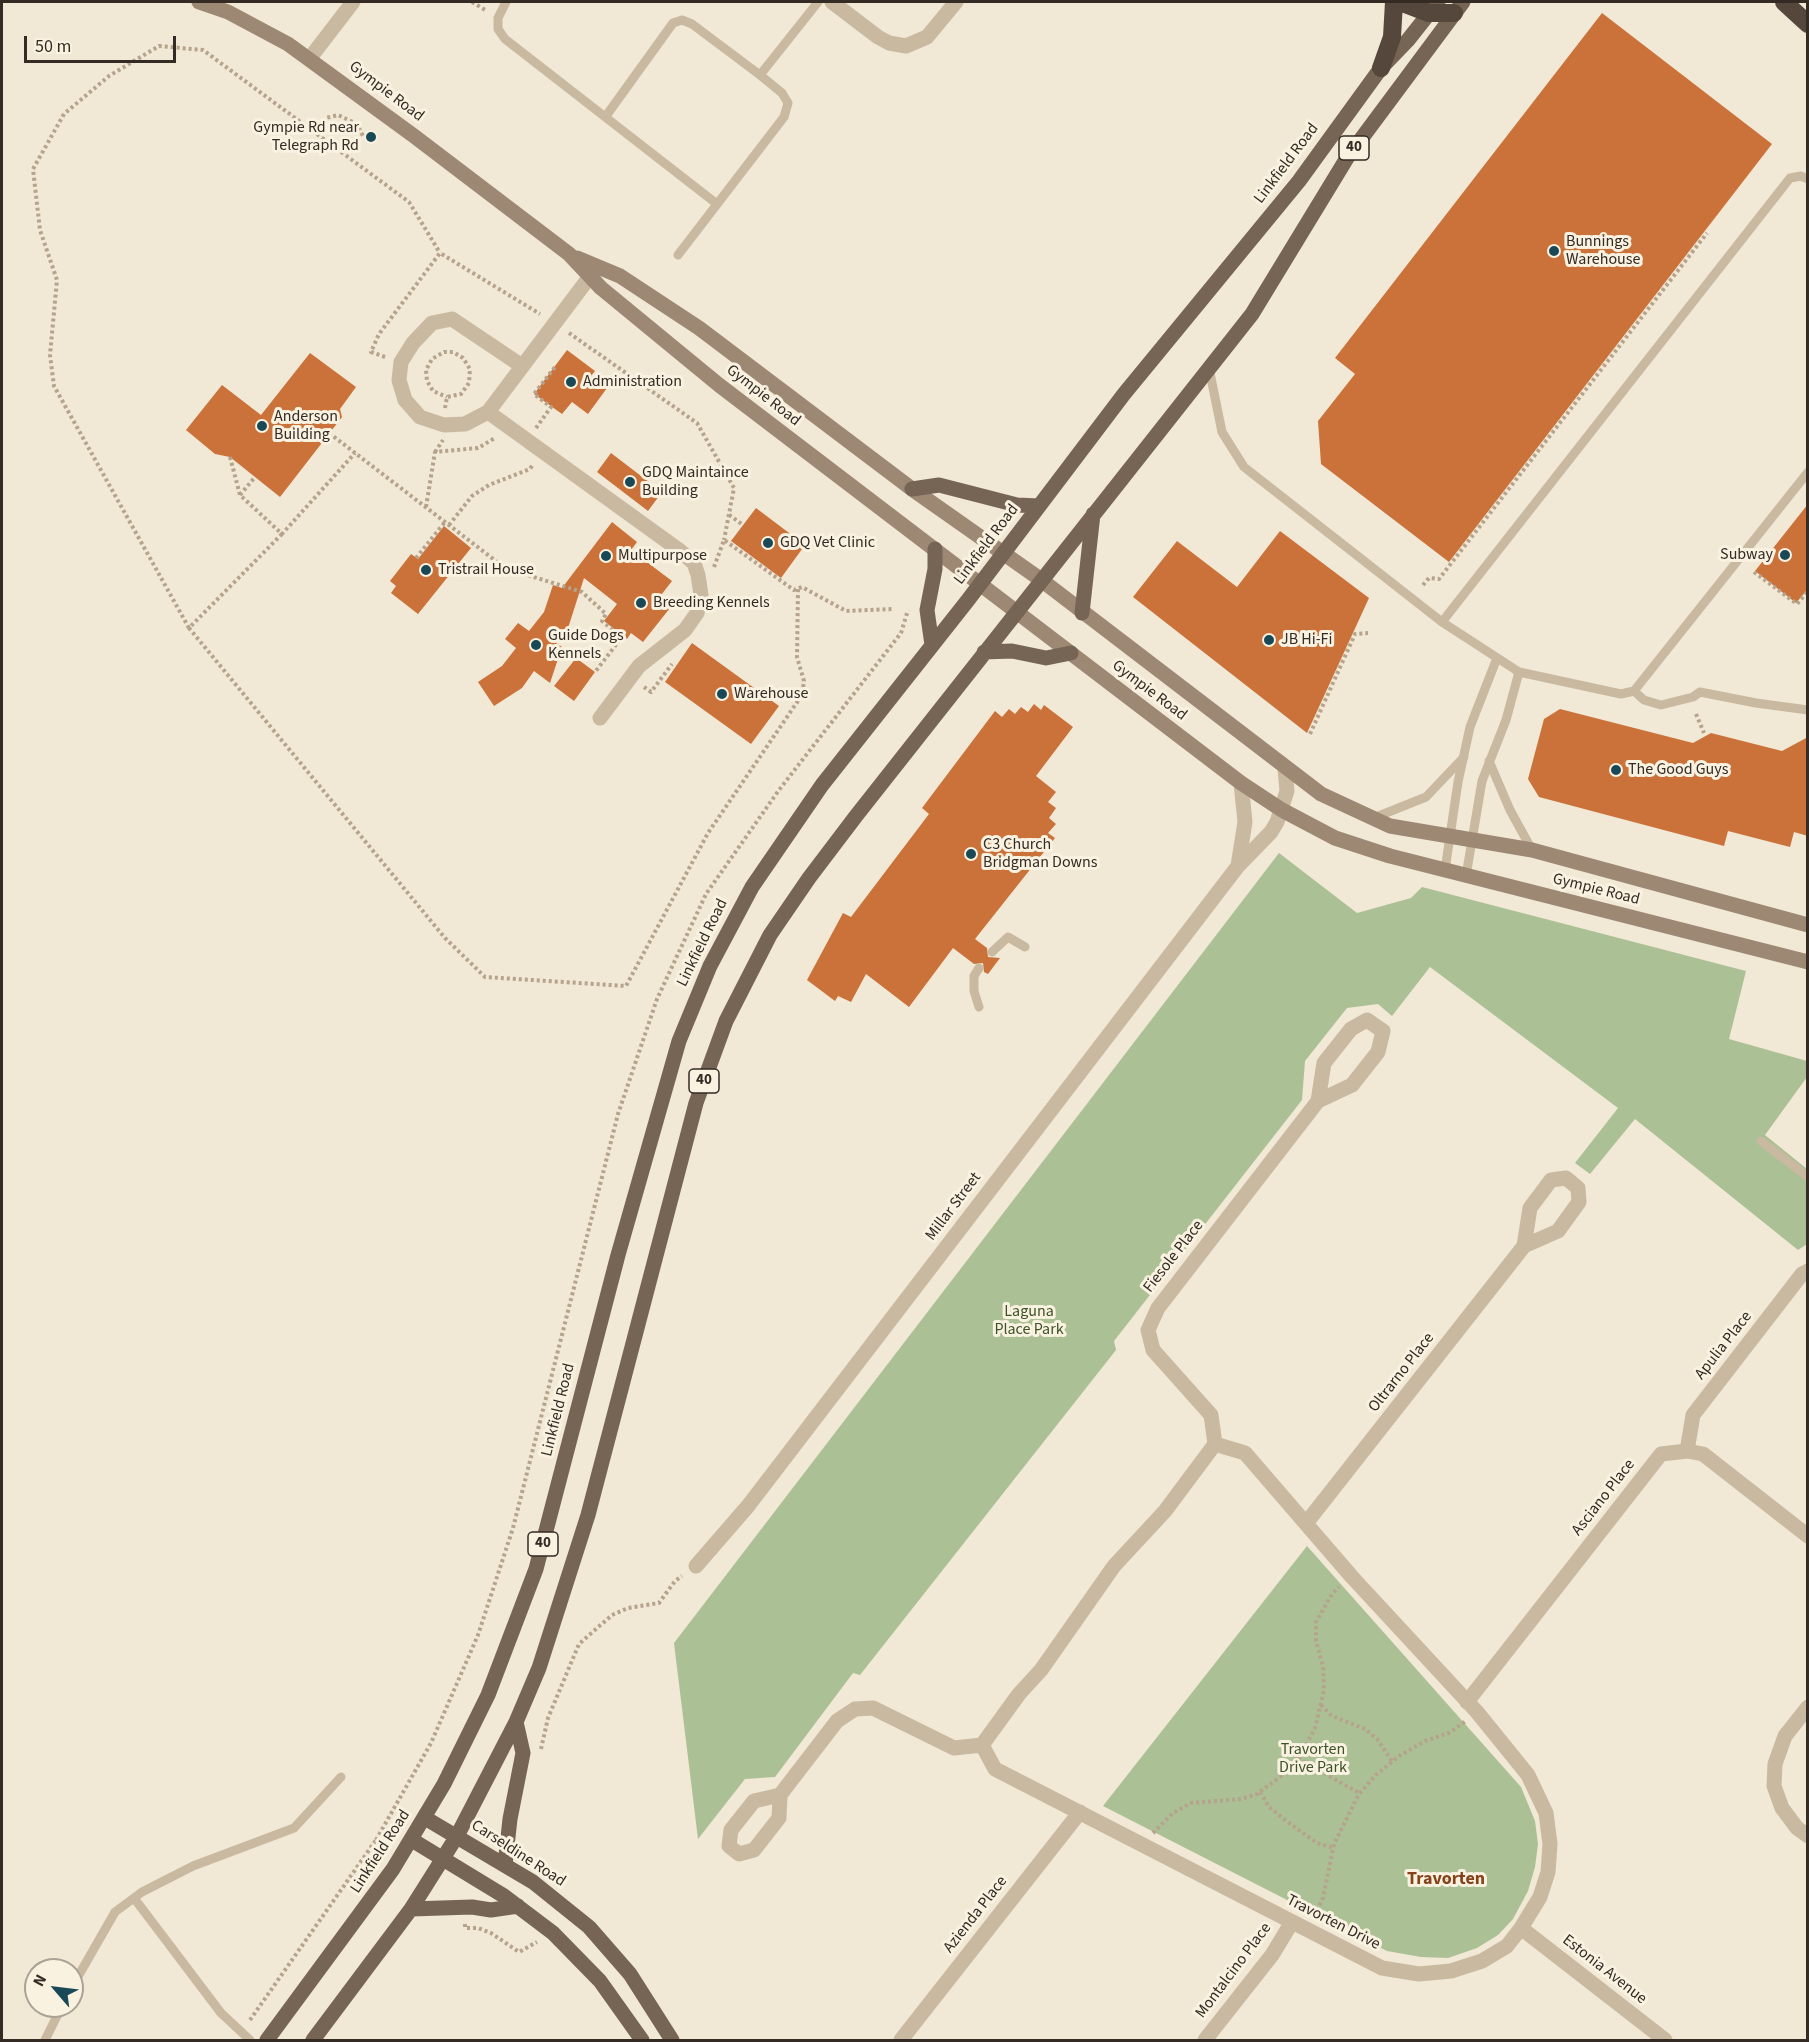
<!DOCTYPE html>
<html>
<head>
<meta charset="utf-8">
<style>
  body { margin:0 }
  #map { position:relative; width:1809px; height:2042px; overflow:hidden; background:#f1e8d5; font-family:"Source Sans 3",sans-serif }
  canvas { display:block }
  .frame { position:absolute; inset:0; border:3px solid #332b24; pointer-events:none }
  .north { position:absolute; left:24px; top:1958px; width:60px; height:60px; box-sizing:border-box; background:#f9f2e1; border:2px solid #aaa295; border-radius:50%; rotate:298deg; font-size:16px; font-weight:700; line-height:24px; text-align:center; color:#332b24 }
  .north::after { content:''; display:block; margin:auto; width:21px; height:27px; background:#194956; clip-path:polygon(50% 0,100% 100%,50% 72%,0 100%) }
  .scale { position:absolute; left:24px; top:36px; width:152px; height:27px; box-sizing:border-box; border:3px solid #332b24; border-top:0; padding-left:8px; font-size:18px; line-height:21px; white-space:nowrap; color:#332b24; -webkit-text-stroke:4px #f9f2e1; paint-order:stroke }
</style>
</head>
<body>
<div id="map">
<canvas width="1809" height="2042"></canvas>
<div class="frame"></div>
<div class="north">N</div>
<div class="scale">50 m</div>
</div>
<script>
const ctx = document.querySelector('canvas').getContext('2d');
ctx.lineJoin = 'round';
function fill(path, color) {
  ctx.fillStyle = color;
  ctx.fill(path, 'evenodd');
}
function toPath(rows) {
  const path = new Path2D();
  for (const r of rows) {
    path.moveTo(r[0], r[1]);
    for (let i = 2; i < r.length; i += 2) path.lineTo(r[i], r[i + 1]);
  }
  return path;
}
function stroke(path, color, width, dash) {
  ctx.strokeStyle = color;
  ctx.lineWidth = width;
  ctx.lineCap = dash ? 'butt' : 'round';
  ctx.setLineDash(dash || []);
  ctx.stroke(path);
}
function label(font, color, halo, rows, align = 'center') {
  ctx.font = font + ' "Source Sans 3",sans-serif';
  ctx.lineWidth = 6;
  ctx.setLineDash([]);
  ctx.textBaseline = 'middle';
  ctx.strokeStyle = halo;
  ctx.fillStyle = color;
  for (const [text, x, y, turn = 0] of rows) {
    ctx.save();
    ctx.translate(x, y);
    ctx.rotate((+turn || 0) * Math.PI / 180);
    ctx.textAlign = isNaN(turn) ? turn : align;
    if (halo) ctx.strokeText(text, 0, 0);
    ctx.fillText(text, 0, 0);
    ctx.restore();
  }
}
fill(toPath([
  [1279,853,1357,913,1411,898,1422,887,1746,971,1729,1039,1807,1061,1807,1077,1765,1135,1807,1169,1807,1244,1798,1250,1635,1119,1590,1174,1575,1163,1618,1108,1430,967,1392,1016,1378,1004,1347,1008,1305,1061,1302,1100,1114,1341,1116,1350,860,1675,853,1673,775,1777,745,1779,698,1839,674,1643],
  [1307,1546,1521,1787,1535,1821,1538,1844,1535,1867,1528,1891,1513,1919,1498,1935,1477,1948,1448,1958,1421,1957,1387,1951,1103,1806]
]), '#acc095');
fill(toPath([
  [1602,13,1772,144,1449,562,1321,464,1318,421,1355,374,1335,358],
  [567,350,595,371,591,376,607,388,588,414,572,402,562,414,534,394],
  [310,353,356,387,340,409,342,417,280,497,230,457,215,454,186,430,222,385,261,415],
  [611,453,662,492,648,511,597,472],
  [1808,504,1808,589,1796,603,1755,571],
  [756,508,805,545,781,578,731,541],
  [612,522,637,542,631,550,672,581,658,599,670,608,643,642,631,633,627,639,604,621,617,604,584,578,569,625,556,643,562,647,550,683,534,671,522,688,494,706,478,682,502,666,516,648,505,639,518,623,529,631,544,612,553,585,562,588],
  [444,526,471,548,418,614,391,593,396,586,390,581,411,554,418,559],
  [1280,531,1369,598,1307,733,1133,597,1177,541,1237,587],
  [692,643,779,706,751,744,665,682],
  [576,658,595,672,574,701,554,686],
  [1034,704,1041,710,1044,705,1073,727,1036,776,1056,792,1048,802,1056,808,1049,818,1056,824,1048,833,1055,838,975,939,987,948,988,957,1000,958,988,974,984,972,983,963,974,964,953,948,909,1007,866,974,851,1002,838,996,835,1001,807,980,843,913,851,917,929,814,922,808,995,711,1002,717,1009,709,1015,714,1021,707,1028,712],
  [1560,709,1693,743,1711,733,1782,751,1808,737,1808,836,1794,832,1790,847,1728,831,1724,846,1539,797,1528,779,1544,719]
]), '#cb723a');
stroke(toPath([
  [472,2,487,11],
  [317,132,326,118,338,115,357,124,363,136],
  [569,333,697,423,734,488,724,540],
  [385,357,371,352,379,334,440,253,540,314],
  [445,408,447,397,461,394,469,383,470,369,463,358,453,352,444,352,432,359,426,370,427,381,433,391,447,397],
  [536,428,551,407,534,394,555,367],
  [329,433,505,568,582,592,606,614,602,621,622,637,595,672],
  [435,452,443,440],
  [230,457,240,495,282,534,355,453],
  [240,495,255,477],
  [426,507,435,452,478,448,495,438],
  [729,515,743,525],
  [449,525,472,496,489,485,530,469,533,464],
  [282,534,189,628,445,938,485,977,626,986,708,833,802,695,804,681,797,657,798,589],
  [416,558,445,522],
  [714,567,724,540,794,590,802,587,846,611,894,609],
  [1754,572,1797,604,1808,591],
  [1423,585,1429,578,1439,579,1707,233],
  [189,628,54,386,50,355,57,280,40,230,33,169,64,114,109,76,159,46,203,50,409,202,440,253],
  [644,687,651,692,672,664],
  [1696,714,1704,733],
  [1310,734,1355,634,1368,633],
  [1321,1705,1332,1716,1365,1729,1377,1739,1392,1761],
  [541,1749,548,1718,579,1644,612,1615,628,1608,659,1603,675,1581,682,1576],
  [1298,1758,1359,1793],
  [1260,1792,1269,1807,1289,1823,1317,1843,1334,1848],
  [1153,1833,1173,1813,1191,1803,1241,1799,1257,1794,1284,1774,1303,1751,1315,1728,1324,1690,1323,1666,1316,1641,1316,1622,1332,1594,1339,1587],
  [376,1840,431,1743,478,1635,513,1528,618,1114,657,999,706,894,779,790,901,633,908,610],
  [1314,1916,1323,1898,1334,1844,1359,1794,1376,1775,1399,1756,1425,1741,1449,1733,1466,1721],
  [465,1924,465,1928,478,1928,491,1933,519,1952,537,1942],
  [250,2020,376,1840,387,1847]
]), '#b5a38c', 4, [3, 3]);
stroke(toPath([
  [506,2,498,18,498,29,505,39,717,204],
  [606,116,673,23,682,20,692,24,760,75],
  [678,255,784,117,788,103,782,93,760,75,818,2],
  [1209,368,1222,432,1244,467,1442,622,1519,672,1621,694,1634,691,1644,700,1661,705,1693,697,1700,692,1756,703,1808,710],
  [1442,622,1790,178,1801,176,1808,179],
  [1634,691,1808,472],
  [1489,761,1510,810,1532,850],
  [1371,819,1426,797,1464,757],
  [1445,870,1458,782,1470,727,1497,658],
  [1466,876,1482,781,1506,720,1519,672],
  [992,952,1008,937,1025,947],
  [979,968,974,976,974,991,979,1007],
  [1761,1141,1808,1177],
  [134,1898,221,2013,250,2040],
  [72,1987,115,1912,142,1892,193,1866,294,1828,341,1777],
  [45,2040,62,2006]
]), '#c9b9a1', 9);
stroke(toPath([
  [832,2,878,37,889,43,906,46,927,37,956,2],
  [310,58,353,2],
  [522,366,452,319,432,323,413,343,401,362,399,380,405,400,420,417,444,425,465,424,488,412,591,275],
  [488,412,679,550,694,563,698,575,701,595,697,613,685,630,639,666,600,718],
  [1238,866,1245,822,1241,783],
  [1215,1444,1245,1453,1352,1577,1477,1712,1528,1775,1546,1813,1550,1844,1548,1872,1540,1897,1521,1928,1507,1946,1482,1961,1451,1971,1419,1974,1382,1968,995,1769,982,1745,1019,1694,1041,1670,1114,1566,1165,1511,1215,1444],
  [1215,1444,1211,1415,1153,1350,1148,1330,1158,1308,1318,1101,1352,1085,1378,1052,1383,1031,1367,1020,1351,1029,1324,1063,1318,1101],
  [1687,1451,1693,1415,1802,1274,1808,1271],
  [1307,1522,1524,1246,1558,1231,1579,1202,1578,1188,1566,1178,1551,1180,1530,1208,1524,1246],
  [696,1566,748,1506,1238,866,1271,832,1277,822,1287,791,1285,769],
  [1467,1702,1661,1454,1687,1451,1703,1454,1808,1536],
  [1808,1707,1785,1736,1775,1764,1774,1786,1782,1808,1797,1828,1808,1836],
  [780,1795,837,1721,855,1709,873,1708,954,1748,982,1745],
  [780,1795,779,1818,754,1850,739,1854,729,1846,731,1830,754,1801,780,1795],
  [1521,1928,1665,2040],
  [901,2040,1080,1812],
  [1205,2040,1272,1955,1292,1922]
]), '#c9b9a1', 15);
stroke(toPath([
  [199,2,228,12,288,44,414,136,569,254,601,288,719,385,1241,783,1282,810,1335,838,1390,856,1808,962],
  [577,258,620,276,699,328,912,489,1040,579,1321,794,1390,826,1532,850,1808,925]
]), '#9d8873', 15);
stroke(toPath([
  [912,489,939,485,1017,505,1039,506],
  [1082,613,1093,514],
  [932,645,927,610,935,569,935,549],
  [984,652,1012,651,1046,658,1071,653],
  [425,1818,533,1882,589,1927,630,1974,672,2040],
  [412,1840,504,1896,553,1933,600,1981,642,2040],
  [505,1865,510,1819,523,1753,516,1722],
  [411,1909,472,1907,491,1910,518,1906],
  [267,2040,393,1869,444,1784,488,1695,536,1569,618,1255,679,1041,710,966,752,887,822,785,968,600,1124,394,1299,181,1381,68,1408,40,1438,2],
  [313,2040,411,1909,457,1836,516,1722,539,1668,588,1515,696,1103,726,1021,770,935,809,878,856,816,1252,314,1347,158,1463,2]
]), '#766555', 15);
stroke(toPath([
  [1400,2,1429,13,1454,13],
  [1784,2,1808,24],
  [1381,68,1392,37,1394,2]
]), '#55473b', 18);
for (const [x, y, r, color] of [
  [371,137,6,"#194956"],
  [1554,251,6,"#194956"],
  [571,382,6,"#194956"],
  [262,426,6,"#194956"],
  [630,482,6,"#194956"],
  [768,543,6,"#194956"],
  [1785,555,6,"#194956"],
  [606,556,6,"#194956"],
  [426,570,6,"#194956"],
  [641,603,6,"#194956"],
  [1269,640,6,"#194956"],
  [536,645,6,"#194956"],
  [722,694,6,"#194956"],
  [1616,770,6,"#194956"],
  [971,854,6,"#194956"]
]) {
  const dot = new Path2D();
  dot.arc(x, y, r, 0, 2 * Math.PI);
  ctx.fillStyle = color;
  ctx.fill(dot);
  stroke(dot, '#f9f2e1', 2);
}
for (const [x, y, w] of [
  [1354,148,30],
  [704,1081,30],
  [543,1544,30]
]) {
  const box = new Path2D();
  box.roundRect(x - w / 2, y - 12, w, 24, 4.5);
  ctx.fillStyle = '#f9f2e1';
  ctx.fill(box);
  stroke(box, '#332b24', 1.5);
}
label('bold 15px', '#332b24', null, [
  ["40",1354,148],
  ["40",704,1081],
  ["40",543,1544]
]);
label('16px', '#332b24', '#f9f2e1', [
  ["Gympie Road",386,92,37],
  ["Linkfield Road",1287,164,-53],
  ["Gympie Road",763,396,38],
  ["Linkfield Road",987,545,-53],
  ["Gympie Road",1149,691,37],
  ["Gympie Road",1596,890,14],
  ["Linkfield Road",703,943,-64],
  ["Millar Street",954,1207,-53],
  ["Fiesole Place",1174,1257,-52],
  ["Apulia Place",1724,1346,-52],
  ["Oltrarno Place",1402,1373,-52],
  ["Linkfield Road",559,1410,-76],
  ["Asciano Place",1604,1498,-52],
  ["Linkfield Road",381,1852,-57],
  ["Carseldine Road",518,1854,33],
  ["Azienda Place",976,1915,-52],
  ["Travorten Drive",1333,1923,27],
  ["Estonia Avenue",1604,1970,38],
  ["Montalcino Place",1234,1971,-53]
]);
label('16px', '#332b24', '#f9f2e1', [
  ["Gympie Rd near",359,128,"right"],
  ["Telegraph Rd",359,146,"right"],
  ["Bunnings",1566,242],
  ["Warehouse",1566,260],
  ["Administration",583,382],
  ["Anderson",274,417],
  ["Building",274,435],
  ["GDQ Maintaince",642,473],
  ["Building",642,491],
  ["GDQ Vet Clinic",780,543],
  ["Subway",1773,555,"right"],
  ["Multipurpose",618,556],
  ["Tristrail House",438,570],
  ["Breeding Kennels",653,603],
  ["Guide Dogs",548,636],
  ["Kennels",548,654],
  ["JB Hi-Fi",1281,640],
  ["Warehouse",734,694],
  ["The Good Guys",1628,770],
  ["C3 Church",983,845],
  ["Bridgman Downs",983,863]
], 'left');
label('16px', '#3c5227', '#f9f2e1', [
  ["Laguna",1029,1312],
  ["Place Park",1029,1330],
  ["Travorten",1313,1750],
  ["Drive Park",1313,1768]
]);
label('bold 18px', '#85431b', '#f9f2e1', [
  ["Travorten",1446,1880]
]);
</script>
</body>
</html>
